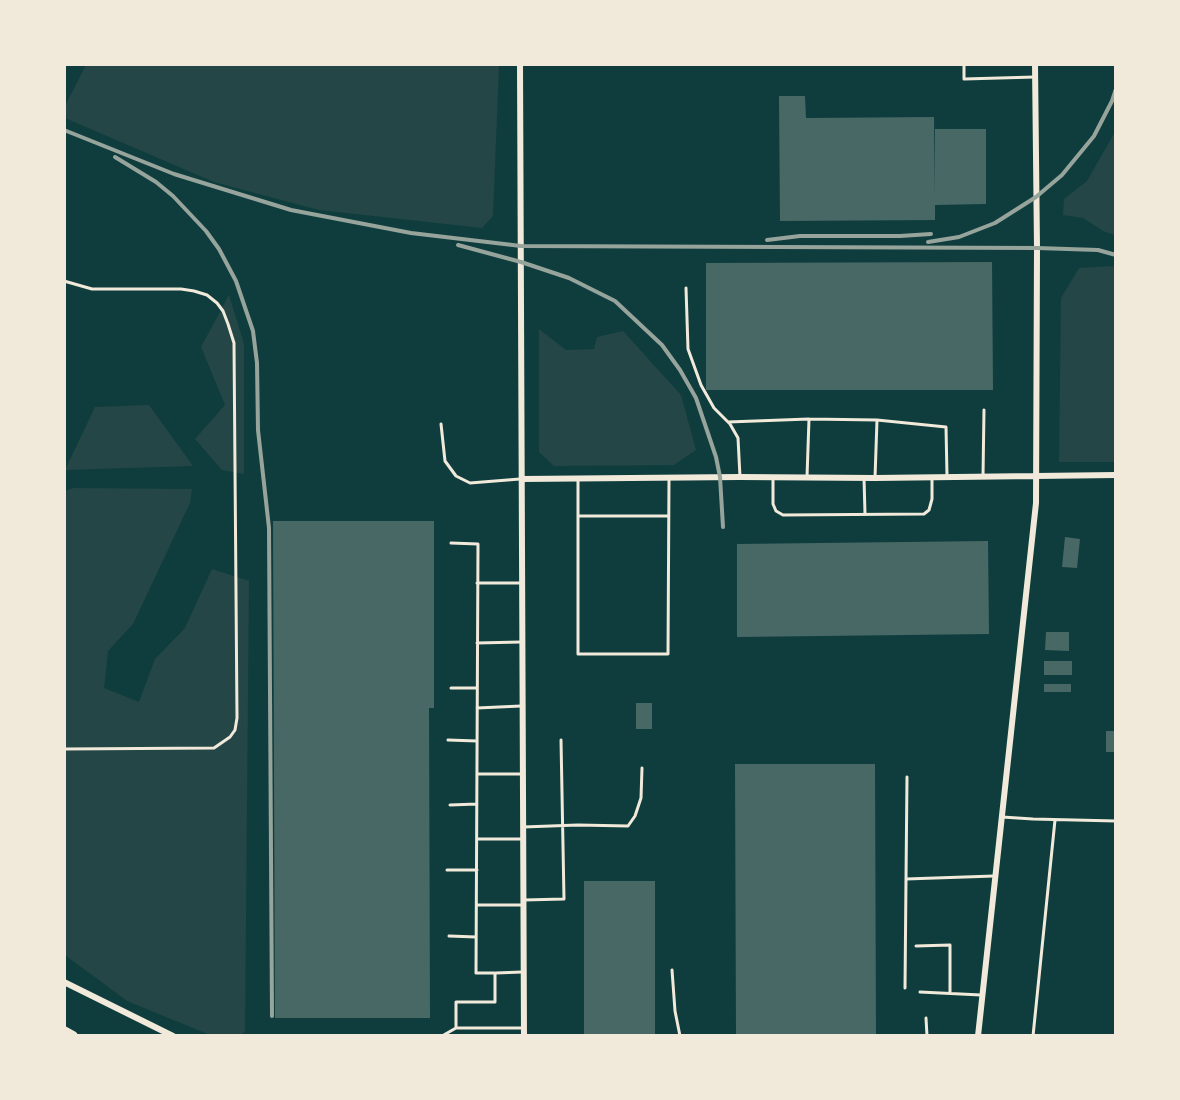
<!DOCTYPE html>
<html>
<head>
<meta charset="utf-8">
<style>
  body { margin:0 }
  #map { position:relative; width:1180px; height:1100px; overflow:hidden; background:#0f3d3e; font-family:"Roboto Condensed",sans-serif }
  canvas { display:block }
  .frame { position:absolute; inset:0; border:66px solid #f1e9da; pointer-events:none }
</style>
</head>
<body>
<div id="map">
<canvas width="1180" height="1100"></canvas>
<div class="frame"></div>
</div>
<script>
const ctx = document.querySelector('canvas').getContext('2d');
ctx.lineJoin = 'round';
function fill(path, color) {
  ctx.fillStyle = color;
  ctx.fill(path, 'evenodd');
}
function toPath(rows) {
  const path = new Path2D();
  for (const r of rows) {
    path.moveTo(r[0], r[1]);
    for (let i = 2; i < r.length; i += 2) path.lineTo(r[i], r[i + 1]);
  }
  return path;
}
function stroke(path, color, width, dash) {
  ctx.strokeStyle = color;
  ctx.lineWidth = width;
  ctx.lineCap = dash ? 'butt' : 'round';
  ctx.setLineDash(dash || []);
  ctx.stroke(path);
}
fill(toPath([
  [86,65,499,65,493,216,482,228,319,210,214,182,65,118,65,106],
  [1115,132,1115,235,1103,231,1083,218,1063,215,1064,199,1087,181],
  [1113,266,1116,267,1115,462,1059,462,1061,298,1079,268],
  [229,295,244,344,244,474,222,470,195,439,225,405,201,347],
  [539,329,566,350,594,349,597,337,623,331,681,395,696,450,674,465,554,466,539,452],
  [149,405,193,466,65,470,95,407],
  [73,488,192,489,190,503,133,624,108,651,104,688,139,702,155,659,185,628,212,569,249,581,245,1032,240,1035,210,1035,127,1001,65,955,65,491]
]), '#244646');
fill(toPath([
  [779,96,805,96,806,118,934,117,935,196,935,129,986,129,986,204,935,205,935,220,780,221],
  [992,262,993,390,706,390,706,263],
  [273,521,434,521,434,708,429,708,430,1018,275,1018],
  [1065,537,1080,539,1077,568,1062,567],
  [988,541,989,634,737,637,737,544],
  [1046,632,1069,632,1069,651,1045,650],
  [1044,661,1072,661,1072,675,1044,675],
  [1044,684,1071,684,1071,692,1044,692],
  [636,703,652,703,652,729,636,729],
  [1106,731,1116,731,1116,752,1106,752],
  [735,764,875,764,876,1036,736,1036],
  [584,881,655,881,655,1036,584,1036]
]), '#486865');
stroke(toPath([
  [964,64,964,79,1035,77],
  [64,281,92,289,181,289,194,291,207,295,217,303,223,311,228,324,234,343,237,718,235,730,230,737,214,748,64,749],
  [686,288,688,349,701,385,714,408,730,424,738,438,740,477],
  [728,422,809,419,877,420,946,427,947,476],
  [441,424,445,461,456,476,470,483,520,479],
  [983,476,984,410],
  [807,477,809,419],
  [864,478,865,514],
  [875,478,877,420],
  [578,479,578,654,668,654,669,478],
  [773,479,773,504,776,511,783,515,924,514,929,510,932,499,932,477],
  [578,516,668,516],
  [451,543,478,544,476,973,495,973,495,1002,456,1002,456,1028],
  [477,583,521,583],
  [477,643,521,642],
  [451,688,477,688],
  [477,708,521,706],
  [448,740,477,741],
  [477,774,521,774],
  [450,805,477,804],
  [1002,817,1033,819,1116,821],
  [523,827,578,825,628,826,635,816,641,798,642,768],
  [477,839,522,839],
  [447,870,477,870],
  [906,879,907,777],
  [524,900,564,899,561,740],
  [477,905,522,905],
  [449,936,476,937],
  [916,946,950,945,950,993],
  [672,970,675,1011,680,1036],
  [496,973,522,972],
  [905,988,906,879,994,876],
  [920,992,981,995],
  [926,1018,927,1036],
  [442,1036,456,1028,522,1028],
  [1033,1036,1055,820]
]), '#f1e9da', 3);
stroke(toPath([
  [520,64,524,1036],
  [522,479,740,477,875,478,1116,475],
  [64,982,173,1036],
  [978,1036,1036,503,1037,248,1035,64]
]), '#f1e9da', 6);
stroke(toPath([
  [64,1031,73,1036]
]), '#f1e9da', 10);
stroke(toPath([
  [64,130,174,174,291,210,411,233,521,246,1037,248,1098,250,1116,255],
  [115,157,156,182,173,196,206,231,219,249,236,281,253,331,257,363,258,430,269,528,272,1016],
  [767,240,800,236,900,236,931,234],
  [928,242,959,237,995,223,1036,197,1062,175,1094,136,1112,101,1116,89],
  [458,245,521,262,569,278,615,301,662,345,680,370,696,398,716,457,720,477,723,527]
]), '#97a49c', 4);
</script>
</body>
</html>
